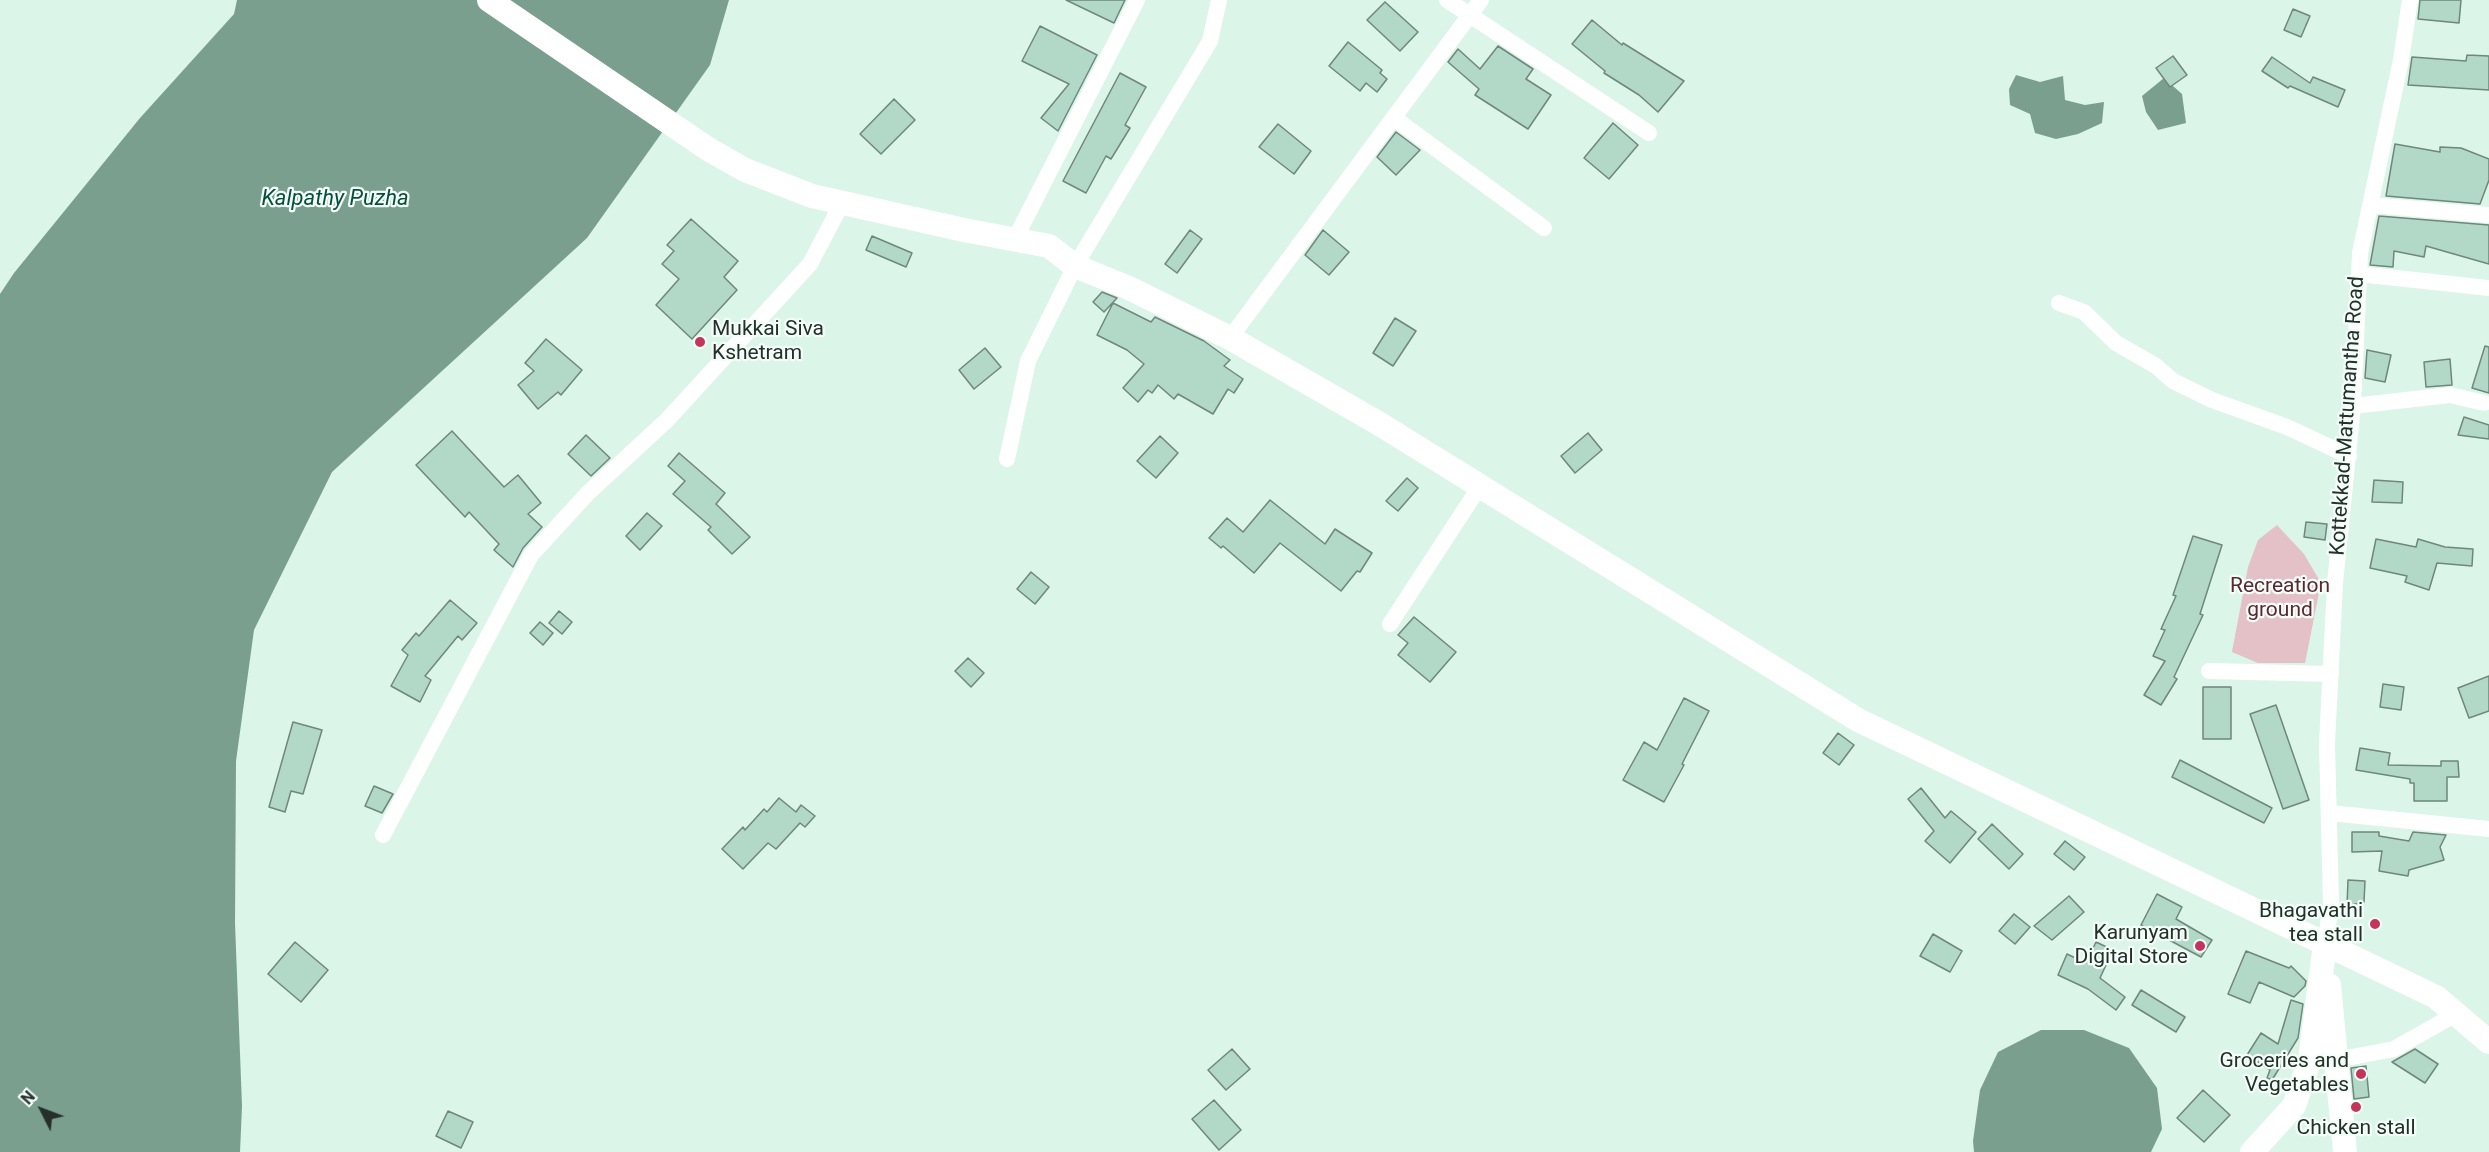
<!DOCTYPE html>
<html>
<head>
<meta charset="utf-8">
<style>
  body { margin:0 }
  #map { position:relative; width:2489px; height:1152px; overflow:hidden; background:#dbf5e9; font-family:Roboto,sans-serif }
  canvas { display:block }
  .north { position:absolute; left:12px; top:1080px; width:60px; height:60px; -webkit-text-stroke:4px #f4fef9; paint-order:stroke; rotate:312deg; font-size:16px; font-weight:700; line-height:24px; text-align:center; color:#26302b }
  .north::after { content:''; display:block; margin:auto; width:21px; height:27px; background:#26302b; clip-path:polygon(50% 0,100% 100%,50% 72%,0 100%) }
</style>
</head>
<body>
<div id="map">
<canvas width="2489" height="1152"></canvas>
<div class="north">N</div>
</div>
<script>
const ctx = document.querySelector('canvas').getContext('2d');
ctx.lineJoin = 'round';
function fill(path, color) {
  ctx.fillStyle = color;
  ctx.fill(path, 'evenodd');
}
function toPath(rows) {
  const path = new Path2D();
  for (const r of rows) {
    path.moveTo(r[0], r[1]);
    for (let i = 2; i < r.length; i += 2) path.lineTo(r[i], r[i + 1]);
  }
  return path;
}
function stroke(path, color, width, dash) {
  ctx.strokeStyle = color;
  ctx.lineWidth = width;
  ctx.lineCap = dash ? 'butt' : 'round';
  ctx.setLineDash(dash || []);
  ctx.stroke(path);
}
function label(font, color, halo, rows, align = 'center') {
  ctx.font = font + ' Roboto,sans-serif';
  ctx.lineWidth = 4.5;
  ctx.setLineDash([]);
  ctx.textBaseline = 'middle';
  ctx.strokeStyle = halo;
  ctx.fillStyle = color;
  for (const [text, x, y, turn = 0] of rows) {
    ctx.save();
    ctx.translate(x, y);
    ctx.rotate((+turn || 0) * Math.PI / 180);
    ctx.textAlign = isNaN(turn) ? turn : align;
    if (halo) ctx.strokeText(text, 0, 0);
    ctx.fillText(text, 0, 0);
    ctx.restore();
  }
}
fill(toPath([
  [2277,525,2304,554,2321,583,2305,663,2258,663,2232,652,2248,567,2258,540]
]), '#e3c1c6');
fill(toPath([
  [237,0,729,0,710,65,587,238,332,472,254,630,236,761,235,923,242,1106,240,1152,0,1152,0,294,14,273,140,118,234,14],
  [2016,75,2040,82,2063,76,2065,100,2085,105,2104,102,2102,123,2078,134,2056,139,2035,133,2030,114,2010,105,2009,89],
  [2164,78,2182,94,2186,123,2158,130,2146,112,2142,96],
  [2041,1030,2084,1030,2129,1048,2157,1088,2162,1129,2151,1152,1974,1152,1973,1141,1980,1090,1998,1052]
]), '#7a9f8f');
const building = toPath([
  [1066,0,1125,0,1114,23,1066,0],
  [2420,0,2461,0,2459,23,2418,19,2420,0],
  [1385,2,1418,32,1400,51,1367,20,1385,2],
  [2293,9,2310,16,2301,37,2284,30,2293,9],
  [1592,20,1622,45,1623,43,1684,81,1658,112,1639,95,1604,73,1605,71,1572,44,1592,20],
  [1040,26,1097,55,1058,131,1041,118,1069,84,1022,61,1040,26],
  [1348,42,1382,70,1380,73,1387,79,1377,92,1366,83,1360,91,1329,66,1348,42],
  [1498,46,1533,69,1526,79,1551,95,1528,129,1475,95,1479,89,1448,62,1458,49,1480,69,1498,46],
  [2467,55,2489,56,2489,90,2408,85,2412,57,2466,61,2467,55],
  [2173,56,2187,75,2170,87,2156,68,2173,56],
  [2272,57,2310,83,2313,77,2345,90,2338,107,2290,86,2288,88,2262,71,2272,57],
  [1120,73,1146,87,1125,125,1130,128,1111,159,1106,156,1086,193,1063,181,1120,73],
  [894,99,915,120,881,154,860,134,894,99],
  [1613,123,1638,145,1609,179,1584,158,1613,123],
  [1278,124,1311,151,1294,174,1259,147,1278,124],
  [1396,132,1420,150,1396,175,1377,157,1396,132],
  [2395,144,2440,152,2440,147,2461,148,2489,159,2489,180,2480,204,2386,196,2395,144],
  [2379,216,2489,225,2489,264,2426,246,2424,257,2394,251,2393,267,2370,265,2379,216],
  [691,219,738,261,724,277,737,290,692,339,656,305,679,279,662,264,674,251,667,245,691,219],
  [1190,230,1202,239,1177,273,1165,264,1190,230],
  [1323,230,1349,252,1329,275,1305,255,1323,230],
  [872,236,912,253,906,267,866,250,872,236],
  [1102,292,1117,298,1104,312,1093,302,1102,292],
  [1113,303,1151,322,1155,317,1204,341,1230,360,1224,366,1243,379,1234,393,1228,389,1213,414,1178,394,1174,399,1158,385,1152,393,1148,390,1138,402,1123,388,1144,364,1127,350,1097,335,1113,303],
  [1395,318,1416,331,1393,366,1373,353,1395,318],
  [546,339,582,370,561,395,558,392,538,409,518,385,534,371,525,363,546,339],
  [2485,346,2489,347,2489,393,2472,388,2485,346],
  [985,348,1001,367,974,389,959,370,985,348],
  [2367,350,2391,355,2385,382,2365,378,2367,350],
  [2450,359,2452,385,2426,387,2424,362,2450,359],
  [2464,417,2489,425,2489,439,2458,435,2464,417],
  [452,431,504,487,518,475,541,503,528,514,542,527,523,548,513,567,494,550,499,544,469,512,465,517,416,465,452,431],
  [1588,433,1602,450,1575,473,1561,456,1588,433],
  [586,435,610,458,591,476,568,454,586,435],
  [1160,436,1178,453,1156,478,1137,461,1160,436],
  [679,453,725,493,716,504,750,537,732,554,708,530,711,527,673,494,685,481,668,466,679,453],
  [1407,478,1418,488,1398,511,1386,501,1407,478],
  [2374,480,2403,482,2402,503,2372,502,2374,480],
  [1270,500,1325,544,1335,529,1372,553,1360,572,1357,571,1341,591,1280,543,1254,573,1223,546,1221,548,1209,538,1227,518,1243,532,1270,500],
  [647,513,662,526,640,550,626,536,647,513],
  [2306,522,2327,524,2325,540,2304,537,2306,522],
  [2193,536,2222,545,2200,614,2203,615,2174,677,2177,679,2161,705,2144,695,2165,661,2153,656,2165,630,2161,629,2176,596,2173,595,2193,536],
  [2376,539,2416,547,2418,539,2445,547,2473,549,2472,566,2437,563,2429,590,2405,582,2407,576,2370,568,2376,539],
  [1031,572,1049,587,1035,604,1017,589,1031,572],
  [450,600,477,623,462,640,458,636,425,676,431,680,420,702,391,686,408,655,402,650,416,633,419,636,450,600],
  [559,611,572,622,562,634,549,623,559,611],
  [1414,617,1456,652,1430,682,1398,655,1408,643,1398,635,1414,617],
  [540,622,553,633,543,645,530,633,540,622],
  [968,658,984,673,971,687,955,671,968,658],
  [2489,676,2489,711,2469,718,2458,688,2489,676],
  [2383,684,2404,687,2401,710,2380,707,2383,684],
  [2203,687,2231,687,2231,739,2203,739,2203,687],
  [1684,698,1709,711,1682,764,1684,765,1664,802,1623,780,1644,742,1657,750,1684,698],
  [2276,705,2309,800,2283,809,2250,714,2276,705],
  [293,722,322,730,303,794,291,791,285,812,269,807,293,722],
  [1838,733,1854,745,1839,765,1823,753,1838,733],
  [2360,748,2390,753,2388,765,2441,766,2441,761,2458,761,2459,777,2447,777,2447,801,2414,801,2414,783,2410,783,2410,779,2356,770,2360,748],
  [2180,760,2272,808,2264,823,2172,777,2180,760],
  [374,786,393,794,382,813,365,806,374,786],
  [1921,788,1945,818,1951,811,1976,832,1950,863,1925,841,1934,831,1908,799,1921,788],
  [779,798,796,812,801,805,815,816,805,827,800,823,776,849,768,843,743,869,722,849,743,827,745,830,764,809,767,812,779,798],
  [1992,824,2023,854,2009,869,1978,839,1992,824],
  [2352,832,2379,832,2379,836,2409,841,2413,832,2446,835,2440,847,2444,860,2409,870,2408,876,2379,871,2382,851,2352,852,2352,832],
  [2065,841,2085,857,2074,870,2054,854,2065,841],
  [2348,880,2365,881,2364,902,2347,906,2348,880],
  [2157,894,2182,907,2176,919,2212,940,2201,957,2141,925,2157,894],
  [2069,896,2084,912,2052,940,2034,926,2069,896],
  [2014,914,2030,927,2015,944,1999,931,2014,914],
  [1933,934,1962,951,1950,972,1920,956,1933,934],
  [295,942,328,970,301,1002,268,974,295,942],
  [2096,942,2113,950,2100,978,2125,997,2116,1010,2088,989,2058,975,2067,954,2086,963,2096,942],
  [2246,951,2289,968,2291,966,2306,981,2305,986,2294,997,2259,982,2250,1003,2228,994,2246,951],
  [2141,990,2185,1017,2176,1032,2132,1005,2141,990],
  [2291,1000,2303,1004,2298,1038,2272,1080,2267,1078,2270,1070,2247,1055,2261,1033,2278,1044,2291,1000],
  [1232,1049,1250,1069,1226,1090,1208,1070,1232,1049],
  [2415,1049,2438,1064,2425,1083,2392,1062,2415,1049],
  [2366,1066,2369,1097,2354,1099,2351,1068,2366,1066],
  [2203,1090,2230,1115,2204,1142,2177,1118,2203,1090],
  [1214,1100,1241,1130,1219,1150,1192,1119,1214,1100],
  [448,1111,473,1122,461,1148,436,1136,448,1111]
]);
fill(building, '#b2d8c7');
stroke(building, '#6f877c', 1.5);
stroke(toPath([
  [1447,0,1649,133],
  [1394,118,1544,228],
  [2371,205,2489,215],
  [1015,239,1137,0],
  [2359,274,2489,288],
  [2059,303,2084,312,2116,343,2156,366,2173,381,2212,400,2287,427,2349,456],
  [1230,338,1481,0],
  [2353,406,2450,395,2484,403],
  [1007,459,1028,361,1075,266,1210,41,1219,0],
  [1390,624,1480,486],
  [2209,671,2331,674],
  [2330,813,2489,829],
  [383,835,531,555,588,493,667,420,810,264,842,203],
  [2325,944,2331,905,2327,743,2335,583,2353,406,2360,253,2401,60,2410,0],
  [2336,1060,2394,1049,2456,1014]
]), '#fff', 16);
stroke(toPath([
  [489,0,708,149,745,170,812,196,964,230,1049,246,1075,266,1129,288,1230,338,1378,423,1858,720,2436,997,2489,1042],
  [2329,985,2345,1152],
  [2252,1152,2294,1106,2310,1059,2325,944]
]), '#fff', 24);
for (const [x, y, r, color] of [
  [700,342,6,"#c4355c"],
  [2375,924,6,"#c4355c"],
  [2200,946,6,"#c4355c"],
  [2361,1074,6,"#c4355c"],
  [2356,1107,6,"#c4355c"]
]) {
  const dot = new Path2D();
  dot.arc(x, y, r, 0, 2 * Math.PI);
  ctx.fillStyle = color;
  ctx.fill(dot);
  stroke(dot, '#f4fef9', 2);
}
label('21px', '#26302b', '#f4fef9', [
  ["Mukkai Siva",712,330,"left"],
  ["Kshetram",712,354,"left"],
  ["Bhagavathi",2363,912],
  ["tea stall",2363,936],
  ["Karunyam",2188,934],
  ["Digital Store",2188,958],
  ["Groceries and",2349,1062],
  ["Vegetables",2349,1086],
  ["Chicken stall",2356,1129,"center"]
], 'right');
label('21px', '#26302b', '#f4fef9', [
  ["Kottekkad-Mattumantha Road",2348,416,-86]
]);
label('21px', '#5b2731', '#f4fef9', [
  ["Recreation",2280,587],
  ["ground",2280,611]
]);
label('italic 22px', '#06503a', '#f4fef9', [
  ["Kalpathy Puzha",335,199]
]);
</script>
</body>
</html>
